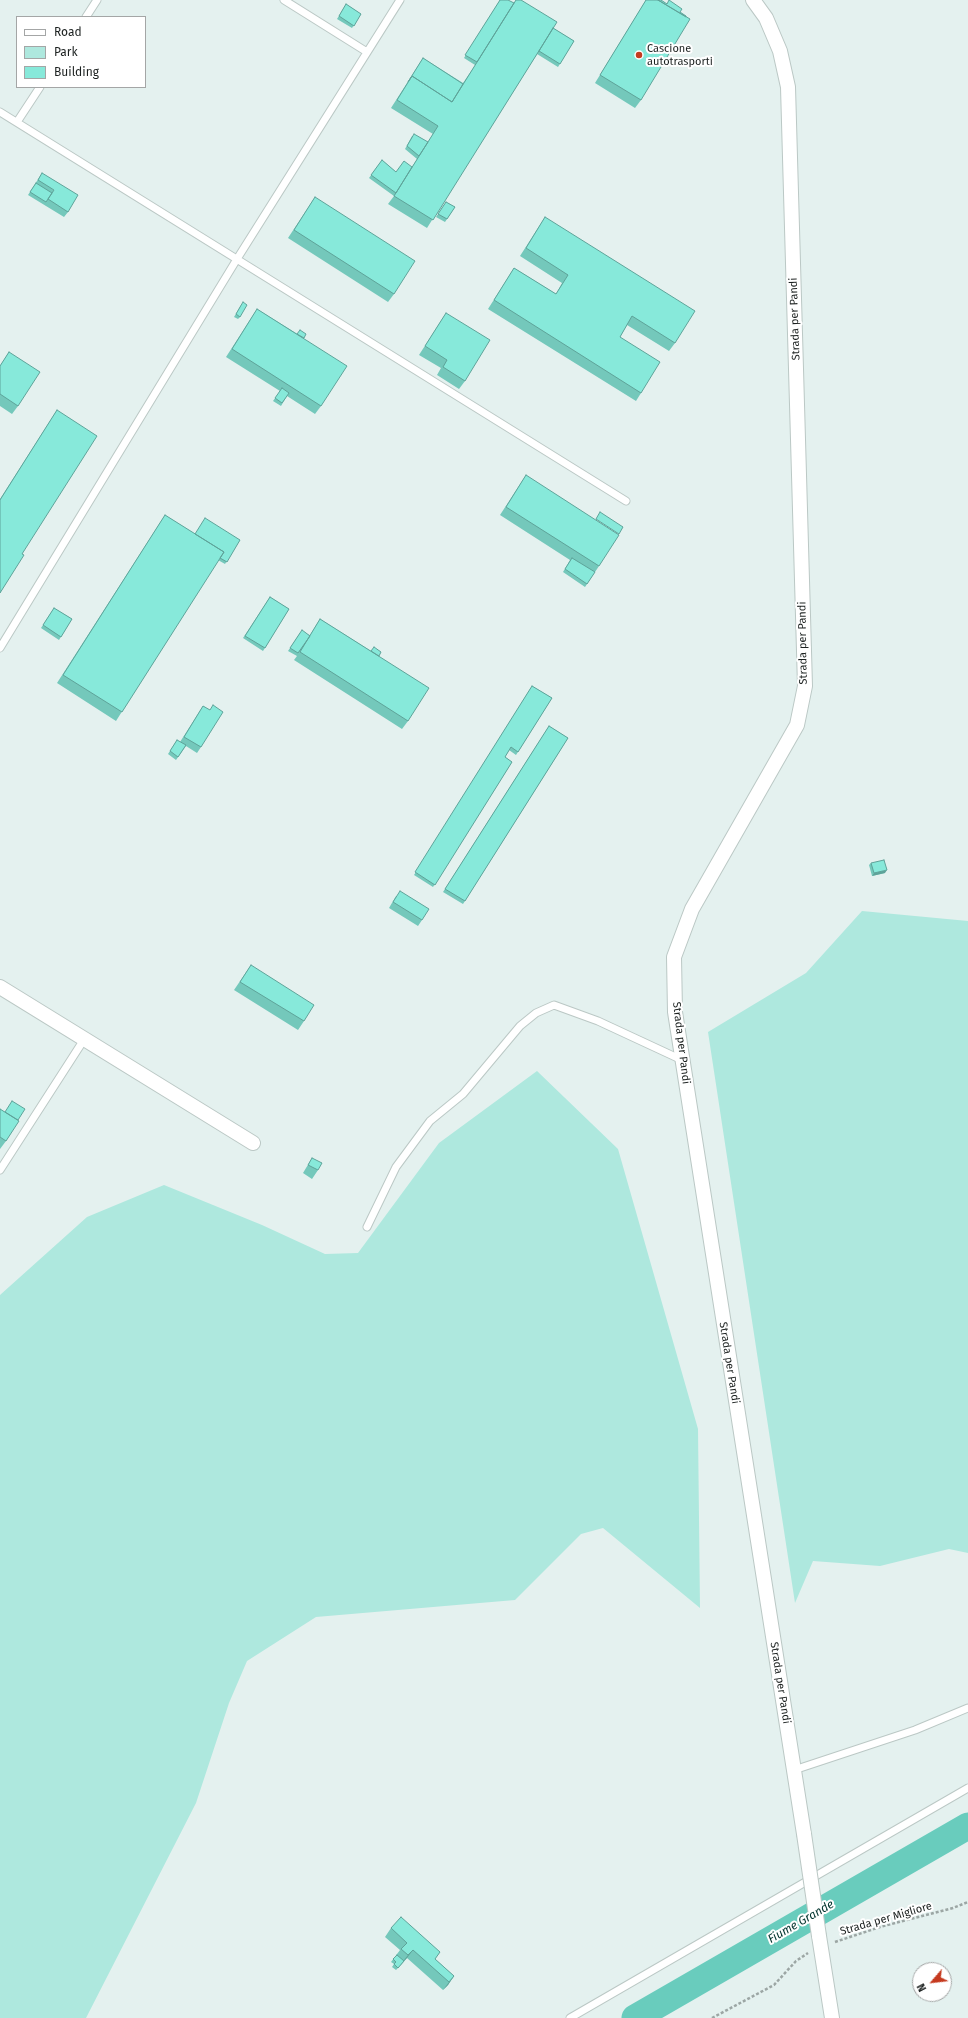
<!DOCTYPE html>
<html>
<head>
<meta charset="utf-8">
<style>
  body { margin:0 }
  #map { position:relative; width:968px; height:2018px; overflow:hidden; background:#e4f1ef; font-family:"Fira Sans",sans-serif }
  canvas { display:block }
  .legend { position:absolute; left:16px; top:16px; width:130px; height:72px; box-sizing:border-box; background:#fff; border:1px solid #a4a6a6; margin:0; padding:5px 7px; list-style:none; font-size:12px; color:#1c2120 }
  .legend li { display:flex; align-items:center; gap:8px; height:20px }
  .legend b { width:20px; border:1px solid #a4a6a6 }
  .north { position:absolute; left:912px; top:1962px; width:40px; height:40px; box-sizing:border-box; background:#fff; border:1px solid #a4a6a6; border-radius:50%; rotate:242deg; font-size:11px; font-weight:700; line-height:16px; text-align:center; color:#1c2120 }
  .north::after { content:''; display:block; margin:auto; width:14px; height:18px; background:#c53a1f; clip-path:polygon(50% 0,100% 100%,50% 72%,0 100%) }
</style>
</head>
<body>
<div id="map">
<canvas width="968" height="2018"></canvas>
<ul class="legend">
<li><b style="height:5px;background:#fff"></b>Road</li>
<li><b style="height:11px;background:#aee8de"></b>Park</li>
<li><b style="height:11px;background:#87e9da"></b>Building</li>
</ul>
<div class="north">N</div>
</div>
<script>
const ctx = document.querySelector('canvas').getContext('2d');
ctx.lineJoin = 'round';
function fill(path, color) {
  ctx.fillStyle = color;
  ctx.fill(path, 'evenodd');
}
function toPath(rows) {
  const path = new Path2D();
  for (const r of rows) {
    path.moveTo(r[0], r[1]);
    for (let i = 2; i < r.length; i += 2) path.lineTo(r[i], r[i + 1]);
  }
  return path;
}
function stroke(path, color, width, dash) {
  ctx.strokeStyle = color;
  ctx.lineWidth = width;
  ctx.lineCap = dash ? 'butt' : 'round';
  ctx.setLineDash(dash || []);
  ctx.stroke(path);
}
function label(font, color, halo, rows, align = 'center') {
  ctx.font = font + ' "Fira Sans",sans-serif';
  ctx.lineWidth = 4;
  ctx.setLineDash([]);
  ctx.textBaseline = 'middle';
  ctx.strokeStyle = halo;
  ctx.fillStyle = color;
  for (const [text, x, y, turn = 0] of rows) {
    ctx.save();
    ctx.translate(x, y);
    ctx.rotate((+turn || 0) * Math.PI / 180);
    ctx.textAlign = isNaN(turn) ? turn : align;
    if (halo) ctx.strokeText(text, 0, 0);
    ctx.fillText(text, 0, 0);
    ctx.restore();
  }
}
fill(toPath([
  [862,911,968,921,968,1553,949,1549,880,1566,813,1561,795,1603,708,1032,806,973],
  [537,1071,618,1149,698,1429,700,1608,603,1528,581,1534,515,1600,316,1617,247,1661,229,1703,196,1803,86,2018,0,2018,0,1295,87,1217,164,1185,262,1225,325,1254,358,1253,439,1143]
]), '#aee8de');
stroke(toPath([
  [635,2018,968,1826]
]), '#69ccbd', 27);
const lane = toPath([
  [284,0,367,52],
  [86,17,97,0],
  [0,112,626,501],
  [17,122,40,87],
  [0,648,237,259,400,0],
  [0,1170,85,1038],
  [367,1227,396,1167,430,1121,463,1094,520,1026,536,1013,554,1005,598,1021,682,1060],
  [794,1770,915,1730,968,1708],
  [570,2018,968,1788]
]);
const street = toPath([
  [753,0,766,18,780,51,788,87,805,686,797,725,692,909,674,957,675,1012,804,1834],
  [0,987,253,1143],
  [819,1936,832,2018]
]);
stroke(lane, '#bbc8c5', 9);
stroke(street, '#bbc8c5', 16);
stroke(toPath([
  [835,1942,880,1927,953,1908,968,1902],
  [712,2018,774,1985,796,1961,808,1953]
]), '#9ca6a4', 2.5, [3, 2]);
stroke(lane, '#fff', 7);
stroke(street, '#fff', 14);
const streetBridge = toPath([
  [804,1834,819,1936]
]);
stroke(streetBridge, '#bbc8c5', 16, []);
stroke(streetBridge, '#fff', 14);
fill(toPath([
  [500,0,514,3,516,0,553,28,574,41,558,67,537,54,427,228,388,204,394,196,369,178,382,160,396,172,412,167,417,159,405,149,412,136,428,142,433,134,391,108,423,58,463,83,476,64,475,65,464,58],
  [646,0,661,0,666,4,641,100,635,108,595,83],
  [346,4,361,14,352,28,337,19],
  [42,173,68,212,64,217,28,195],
  [315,197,394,294,388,302,288,238],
  [446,202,455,207,445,222,436,217],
  [545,217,675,343,669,351,627,325,620,337,641,393,636,401,488,309,514,268,556,294,562,283,520,256],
  [241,305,240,317,238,319,234,317],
  [257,309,304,338,321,406,315,414,287,396,281,406,273,401,280,391,226,357],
  [446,313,465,381,459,389,437,375,441,368,419,355],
  [9,352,18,406,12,414,0,406,0,366],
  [57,410,22,554,0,593,0,499],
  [526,475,599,566,585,587,563,572,570,560,500,515],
  [165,515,195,534,240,540,225,564,218,560,116,721,57,683],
  [270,597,289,609,263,651,243,638],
  [54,608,72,619,59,640,41,628],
  [320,619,379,656,408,721,402,729,294,660,297,656,288,651,300,633,310,635],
  [532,686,552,698,516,755,509,750,505,757,512,762,433,887,414,875],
  [203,706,209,710,201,747,197,753,186,746,176,760,168,754,177,740,180,742],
  [549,726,568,738,463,904,443,892],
  [871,863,885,873,872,876,869,865],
  [396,896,422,920,418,926,389,908],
  [251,965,304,1021,298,1030,234,990],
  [0,1109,18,1120,6,1141,0,1149],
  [312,1158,318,1170,312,1179,303,1173],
  [391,1928,440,1952,435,1959,454,1976,448,1985,443,1990,407,1958,396,1970,392,1967,394,1964,391,1962,400,1950,385,1937]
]), '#74c8bb');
fill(toPath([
  [887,870,885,873,872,876,874,873],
  [413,1950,407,1958,396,1970,408,1955],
  [454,1976,448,1985,443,1990,449,1982]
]), '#5ea399');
const building = toPath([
  [500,0,508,0,514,3,477,62,465,55,500,0],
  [516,0,521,0,557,22,433,220,394,196,438,126,397,100,412,76,452,102,516,0],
  [646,0,658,0,690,19,641,100,600,75,646,0],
  [658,0,661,0,667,4,669,0,682,9,680,12,686,16,686,17,658,0],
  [346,4,361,14,354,26,339,16,346,4],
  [553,28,574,41,560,64,539,51,553,28],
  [423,58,463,84,452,102,412,76,408,82,423,58],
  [414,134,428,142,419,156,407,146,414,134],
  [382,160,396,172,404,161,412,167,396,193,371,175,382,160],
  [42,173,78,195,68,212,48,199,54,190,38,180,42,173],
  [36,183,52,193,46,202,30,192,36,183],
  [315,197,415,261,394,294,294,230,315,197],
  [446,202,455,207,447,219,438,214,446,202],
  [545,217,695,311,675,343,632,316,620,337,660,362,641,393,494,300,514,268,556,294,568,275,526,248,545,217],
  [243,302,247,305,240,317,236,314,243,302],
  [257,309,347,366,321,406,232,349,257,309],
  [446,313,490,340,465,381,443,367,447,360,425,346,446,313],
  [300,330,306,334,304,338,297,334,300,330],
  [9,352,40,372,18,406,0,394,0,366,9,352],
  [282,388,289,393,282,403,275,398,282,388],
  [57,410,97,436,22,554,24,555,0,593,0,500,57,410],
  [526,475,619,535,599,566,506,507,526,475],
  [600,512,623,527,619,534,596,519,600,512],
  [165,515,224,552,122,712,63,675,165,515],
  [205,518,240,540,227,562,220,558,224,552,195,534,205,518],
  [572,558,595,572,587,584,565,569,572,558],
  [270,597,289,609,265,648,245,636,270,597],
  [54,608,72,619,61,637,43,625,54,608],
  [320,619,429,688,408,721,300,652,320,619],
  [302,630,310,636,298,653,290,648,302,630],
  [374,647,381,652,379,656,371,651,374,647],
  [532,686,552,698,518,752,511,747,505,757,512,762,435,885,415,872,532,686],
  [213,705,223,712,201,747,184,737,203,706,210,710,213,705],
  [549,726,568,738,465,901,445,889,549,726],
  [177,740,186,745,178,757,170,751,177,740],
  [884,860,887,870,874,873,871,863,884,860],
  [400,891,429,909,422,920,393,902,400,891],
  [251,965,314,1005,304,1021,240,982,251,965],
  [12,1101,25,1109,18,1120,5,1112,12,1101],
  [0,1109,19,1121,6,1141,0,1137,0,1109],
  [312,1158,322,1163,318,1170,308,1165,312,1158],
  [401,1917,440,1952,435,1959,454,1976,449,1982,413,1950,408,1955,401,1949,407,1943,391,1928,401,1917],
  [397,1955,404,1961,398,1968,394,1964,396,1962,393,1959,397,1955]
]);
fill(building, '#87e9da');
stroke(building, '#5ea399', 1);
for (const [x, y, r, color] of [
  [639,55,4,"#c53a1f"]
]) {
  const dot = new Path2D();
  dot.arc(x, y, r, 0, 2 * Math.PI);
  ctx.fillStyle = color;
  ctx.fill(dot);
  stroke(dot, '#fff', 1.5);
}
label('11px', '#1c2120', '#fff', [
  ["Cascione",647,49],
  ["autotrasporti",647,62]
], 'left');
label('11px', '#1c2120', '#fff', [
  ["Strada per Pandi",795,319,-92],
  ["Strada per Pandi",803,643,-91],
  ["Strada per Pandi",681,1043,83],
  ["Strada per Pandi",729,1363,81],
  ["Strada per Pandi",780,1683,81],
  ["Strada per Migliore",886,1919,-16]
]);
label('italic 12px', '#02342e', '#fff', [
  ["Fiume Grande",801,1922,-30]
]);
</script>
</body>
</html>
